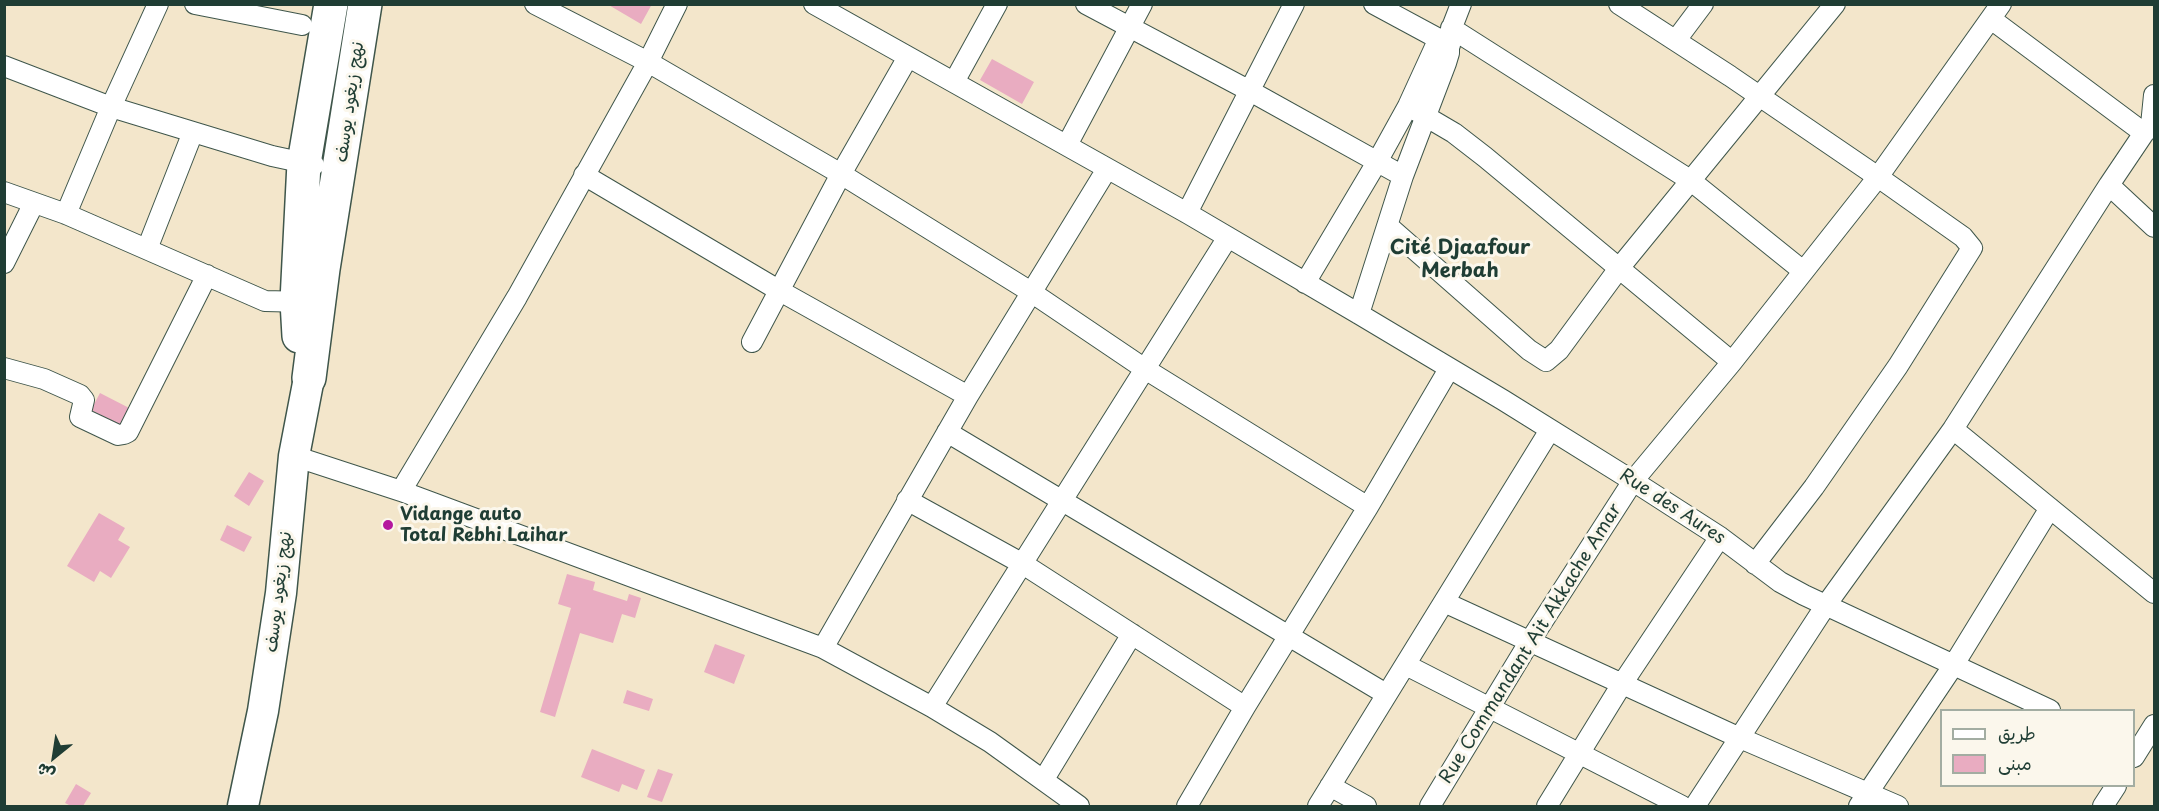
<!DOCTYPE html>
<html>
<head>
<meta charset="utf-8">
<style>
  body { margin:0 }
  #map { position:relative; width:2159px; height:811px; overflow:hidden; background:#f3e6cb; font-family:"Playpen Sans","Playpen Sans Arabic",sans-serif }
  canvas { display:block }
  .frame { position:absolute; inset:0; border:6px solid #1f3d34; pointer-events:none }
  .legend { position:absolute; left:1940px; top:709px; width:195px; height:78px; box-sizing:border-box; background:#fbf7ec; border:2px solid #a3ada2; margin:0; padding:8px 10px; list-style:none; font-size:18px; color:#1f3d34 }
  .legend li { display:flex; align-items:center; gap:12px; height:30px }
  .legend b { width:30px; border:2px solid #a3ada2 }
  .north { position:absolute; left:24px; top:727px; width:60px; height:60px; -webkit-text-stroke:4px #fbf7ec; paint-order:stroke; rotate:210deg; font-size:16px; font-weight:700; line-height:24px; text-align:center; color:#1f3d34 }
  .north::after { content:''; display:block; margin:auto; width:21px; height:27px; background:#1f3d34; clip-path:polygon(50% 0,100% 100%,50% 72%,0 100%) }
</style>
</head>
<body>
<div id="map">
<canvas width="2159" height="811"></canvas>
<div class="frame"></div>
<ul class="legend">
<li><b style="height:8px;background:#fff"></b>طريق</li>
<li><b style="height:16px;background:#e9acc1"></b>مبنى</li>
</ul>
<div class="north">ش</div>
</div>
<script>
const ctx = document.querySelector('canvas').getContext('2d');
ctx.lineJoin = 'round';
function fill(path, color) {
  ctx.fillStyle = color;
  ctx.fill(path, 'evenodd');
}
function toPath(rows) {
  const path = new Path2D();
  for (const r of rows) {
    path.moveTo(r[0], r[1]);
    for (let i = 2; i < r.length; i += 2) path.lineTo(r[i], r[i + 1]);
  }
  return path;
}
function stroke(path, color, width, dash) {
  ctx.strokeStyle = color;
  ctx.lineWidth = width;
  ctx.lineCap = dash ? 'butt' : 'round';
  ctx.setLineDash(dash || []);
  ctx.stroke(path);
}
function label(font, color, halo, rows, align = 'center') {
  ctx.font = font + ' "Playpen Sans","Playpen Sans Arabic",sans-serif';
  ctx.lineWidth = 6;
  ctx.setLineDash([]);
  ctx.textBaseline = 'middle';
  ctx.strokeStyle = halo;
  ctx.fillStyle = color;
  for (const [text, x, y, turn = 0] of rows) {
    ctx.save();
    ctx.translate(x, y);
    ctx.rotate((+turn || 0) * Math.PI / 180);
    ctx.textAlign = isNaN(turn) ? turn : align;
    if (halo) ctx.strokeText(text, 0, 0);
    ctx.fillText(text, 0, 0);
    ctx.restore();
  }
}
fill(toPath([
  [607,4,652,4,641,24],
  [992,59,1034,82,1022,104,980,80],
  [100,393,135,411,126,428,91,410],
  [249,472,264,481,249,506,234,496],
  [99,513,125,528,118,540,130,547,111,578,100,571,94,582,67,566],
  [227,525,252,537,244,552,220,540],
  [567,574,595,582,593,590,627,601,629,594,641,598,635,618,622,614,613,643,580,633,555,717,540,712,571,608,558,604],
  [715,644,745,655,734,684,704,672],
  [627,690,653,699,649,711,623,703],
  [592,749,645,770,637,790,622,784,619,792,581,777],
  [658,769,673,774,662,802,647,797],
  [76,784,91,793,83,806,71,806,65,803]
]), '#e9acc1');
const street = toPath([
  [195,4,302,25],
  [535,4,648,62,841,174,1031,292,1145,369,1368,507],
  [814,4,1187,213,1359,314,1503,400,1633,481,1720,537,1780,582,1804,595,2050,710],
  [1086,4,1250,91,1403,176],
  [1374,4,1450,45],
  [1619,4,1730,76,1878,177,1963,237,1972,248,1898,366,1814,487,1755,564],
  [1991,19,2144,133],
  [1451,28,1690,180,1803,271],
  [1676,40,1703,4],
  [4,66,111,107,272,156,314,165],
  [954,82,997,4],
  [1408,106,1454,133,1485,157,1732,362],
  [2151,125,2154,95],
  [1067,145,1142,4],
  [584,175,780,291,968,396],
  [2109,185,2154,227],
  [4,192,66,214,265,301,307,302],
  [1187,213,1294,4],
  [66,214,111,107,158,4],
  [1388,226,1529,350,1546,361,1559,350,1620,267,1835,4],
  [147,249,193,132],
  [4,263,34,203],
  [1305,283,1377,162,1408,106,1435,47,1439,41,1449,35],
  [1359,314,1403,176,1446,63,1449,53,1449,35,1461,4],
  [752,342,841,174,908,57],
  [4,368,44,379,80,395,84,400,80,417,118,435,124,434,128,432,207,275],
  [1953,429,2154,593],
  [947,432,1386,694],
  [294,456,401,491,517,297,648,62,677,4],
  [401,491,823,648,932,707,990,742,1079,806],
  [907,500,1023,564,1245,707],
  [1444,602,1740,738,1898,806],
  [823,648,968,396,1107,169],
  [1406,665,1682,806],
  [932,707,1228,237],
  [2134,757,2154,725],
  [1044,779,1132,634],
  [1330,786,1366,806],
  [1187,806,1245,707,1368,507,1449,369],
  [1318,806,1550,430],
  [1430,806,1530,641,1633,481,1732,362,1878,177,2001,4],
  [1547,806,1622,684,1720,537],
  [1695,806,1826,605,1953,429,2109,185,2144,133,2154,123],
  [1859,806,1953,666,2050,508],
  [2103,806,2116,786]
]);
const primary = toPath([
  [243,806,263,711,281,593,294,456,309,378]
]);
const highway = toPath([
  [299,336,297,301,304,163,331,4],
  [309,378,323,269,365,4]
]);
stroke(street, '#3f564b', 22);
stroke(primary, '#3f564b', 33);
stroke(highway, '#3f564b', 36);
stroke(street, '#fff', 20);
stroke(primary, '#fff', 30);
stroke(highway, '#fff', 33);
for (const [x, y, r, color] of [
  [388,525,6,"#b5179e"]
]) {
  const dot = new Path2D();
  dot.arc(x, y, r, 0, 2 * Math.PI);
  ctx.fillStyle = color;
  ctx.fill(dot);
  stroke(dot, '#fbf7ec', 2);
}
label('18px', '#1f3d34', '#fbf7ec', [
  ["نهج زيغود يوسف",350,102,-82],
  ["Rue des Aures",1672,507,33],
  ["نهج زيغود يوسف",279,592,-83],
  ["Rue Commandant Ait Akkache Amar",1531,644,-58]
]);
label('bold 18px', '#1f3d34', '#fbf7ec', [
  ["Vidange auto",400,515],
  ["Total Rebhi Laihar",400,536]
], 'left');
label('bold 20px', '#1f3d34', '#fbf7ec', [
  ["Cité Djaafour",1460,248],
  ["Merbah",1460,271]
]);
</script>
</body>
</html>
